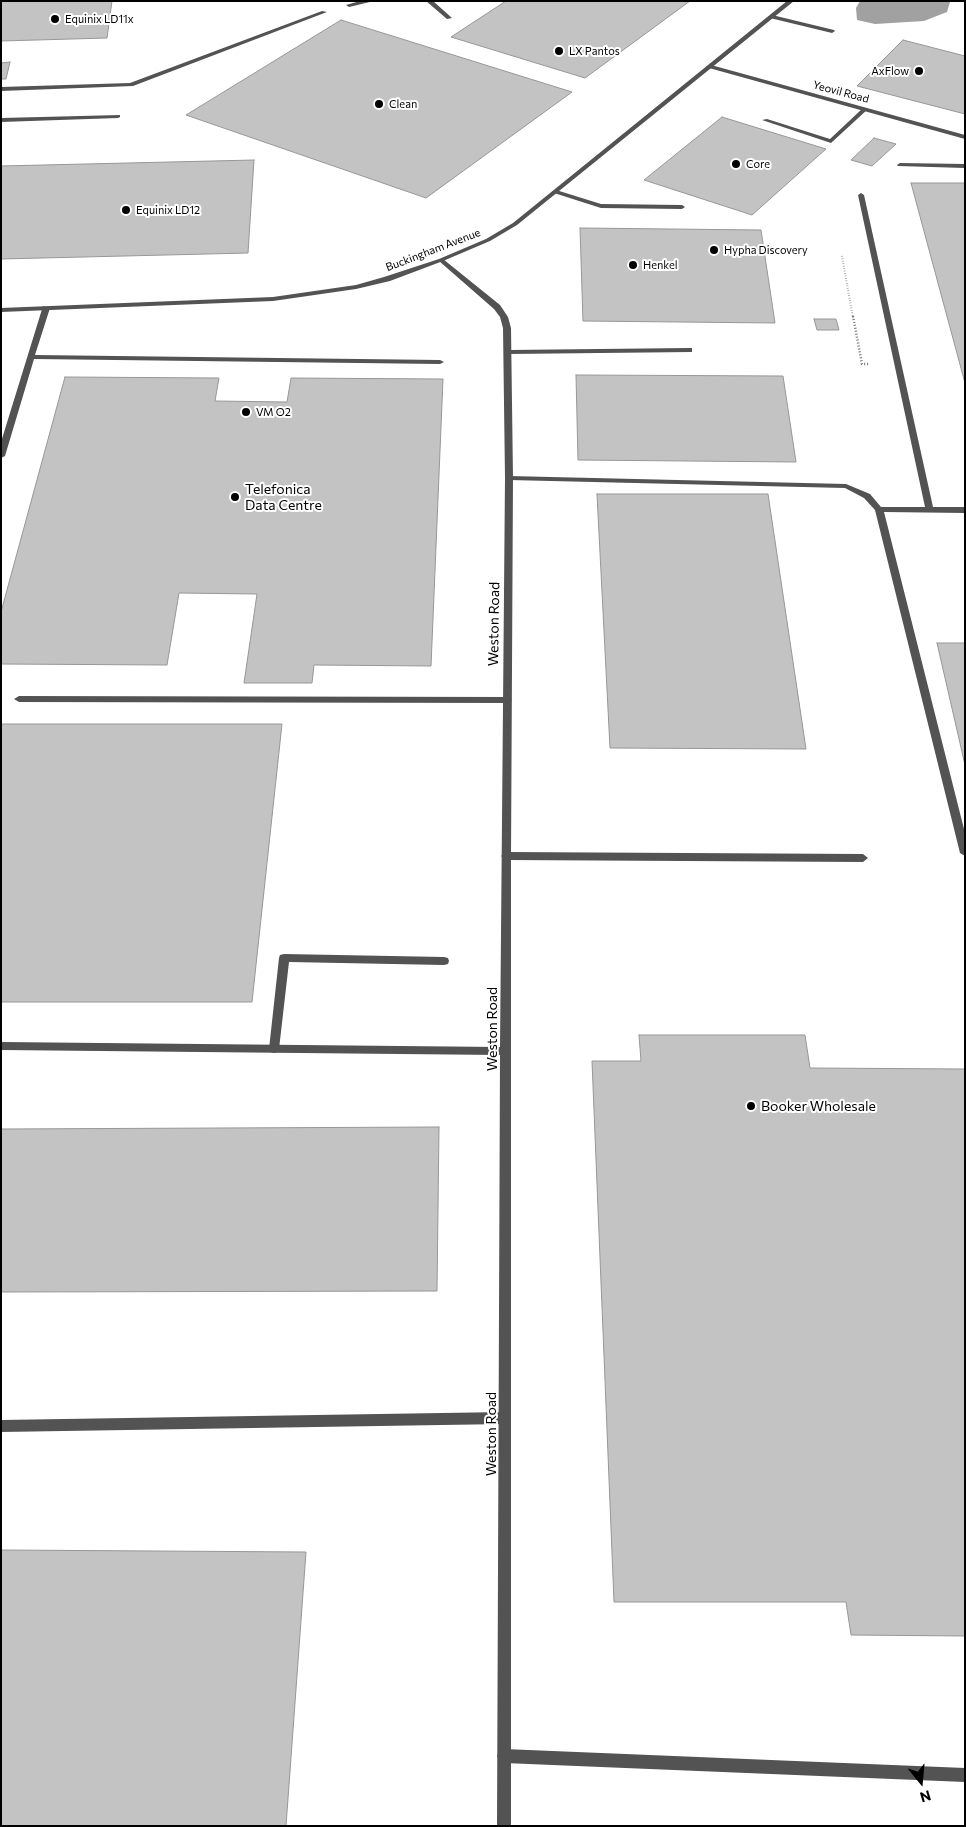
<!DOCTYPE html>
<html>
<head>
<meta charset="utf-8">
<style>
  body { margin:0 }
  #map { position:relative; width:966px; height:1827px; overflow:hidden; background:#fff; font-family:Commissioner,sans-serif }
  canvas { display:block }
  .frame { position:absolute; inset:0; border:2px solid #000; pointer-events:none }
  .north { position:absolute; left:896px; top:1757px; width:50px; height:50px; -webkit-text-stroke:4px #fff; paint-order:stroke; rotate:163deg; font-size:14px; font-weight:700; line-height:20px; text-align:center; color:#000 }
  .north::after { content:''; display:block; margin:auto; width:18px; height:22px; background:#000; clip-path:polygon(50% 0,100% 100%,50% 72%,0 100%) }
</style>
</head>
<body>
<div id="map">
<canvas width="966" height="1827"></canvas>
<div class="frame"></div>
<div class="north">N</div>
</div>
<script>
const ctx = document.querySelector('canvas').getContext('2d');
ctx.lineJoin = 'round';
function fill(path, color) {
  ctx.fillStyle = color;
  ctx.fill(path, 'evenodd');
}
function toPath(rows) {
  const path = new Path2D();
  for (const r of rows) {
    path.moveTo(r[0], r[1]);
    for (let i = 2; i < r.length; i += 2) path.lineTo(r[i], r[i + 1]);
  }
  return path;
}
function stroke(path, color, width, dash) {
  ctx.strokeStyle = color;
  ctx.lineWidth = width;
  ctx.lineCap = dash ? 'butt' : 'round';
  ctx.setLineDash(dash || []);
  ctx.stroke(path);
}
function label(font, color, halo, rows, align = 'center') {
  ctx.font = font + ' Commissioner,sans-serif';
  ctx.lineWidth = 4;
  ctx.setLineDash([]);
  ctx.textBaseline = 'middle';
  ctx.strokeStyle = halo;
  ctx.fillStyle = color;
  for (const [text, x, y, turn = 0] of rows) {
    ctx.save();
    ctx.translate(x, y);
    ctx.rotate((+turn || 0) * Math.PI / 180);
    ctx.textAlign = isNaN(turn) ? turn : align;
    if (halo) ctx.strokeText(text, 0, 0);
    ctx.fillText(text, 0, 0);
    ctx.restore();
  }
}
fill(toPath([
  [860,1,949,1,950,2,947,12,924,21,875,24,857,20,856,8]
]), '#a1a1a1');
const building = toPath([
  [1,1,112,1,107,38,1,41,1,1],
  [506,1,690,1,585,78,451,37,506,1],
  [341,20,572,92,426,198,186,115,341,20],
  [903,40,965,56,965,114,857,86,903,40],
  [10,62,6,79,1,79,1,63,10,62],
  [722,117,826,149,752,215,644,180,722,117],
  [874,138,896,144,872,166,851,160,874,138],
  [254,160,248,253,1,259,1,166,254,160],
  [911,183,965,183,965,383,911,183],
  [580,228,761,230,775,323,583,321,580,228],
  [814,319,836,319,839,330,817,330,814,319],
  [576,375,783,376,796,462,578,460,576,375],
  [65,377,219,378,215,401,287,402,291,378,443,379,431,666,314,665,312,683,244,683,257,594,179,593,167,665,1,664,1,612,65,377],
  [597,494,768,494,806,749,610,748,597,494],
  [937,643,965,643,965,765,937,643],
  [1,724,282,724,252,1002,1,1002,1,724],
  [639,1035,805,1035,810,1068,965,1069,965,1636,851,1635,846,1602,614,1602,592,1061,641,1061,639,1035],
  [439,1127,437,1291,1,1292,1,1129,439,1127],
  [1,1550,306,1552,286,1826,1,1826,1,1550]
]);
fill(building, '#c3c3c3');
stroke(building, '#979797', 1);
stroke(toPath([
  [842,256,853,318]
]), '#757575', 2, [0.5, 2]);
stroke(toPath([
  [853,316,862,364,869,364]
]), '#757575', 2.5, [1, 2]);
fill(toPath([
  [360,1,374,1,349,7,346,5,360,1],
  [426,1,433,1,452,18,447,19,426,1],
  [322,11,327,12,133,86,1,91,1,87,130,83,322,11],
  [772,15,834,30,835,31,832,33,770,18,769,17,772,15],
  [863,108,868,109,831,143,762,120,767,119,830,139,863,108],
  [120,115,120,117,118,118,1,122,1,118,120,115],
  [900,163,965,164,965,168,898,166,897,165,900,163],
  [556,190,601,204,682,205,685,207,682,209,601,208,554,193,554,191,556,190],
  [861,193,864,195,933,507,965,507,965,513,884,512,965,833,965,856,960,853,875,510,864,498,845,488,509,480,505,478,509,476,846,484,870,494,881,507,925,507,858,195,861,193],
  [43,306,50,308,35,355,440,360,444,362,440,364,34,359,5,456,1,458,1,442,43,306],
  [689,348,692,348,692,352,508,354,504,352,508,350,689,348],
  [19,696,507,697,512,700,507,703,19,702,14,699,19,696],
  [506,852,863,854,868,858,863,862,506,860,501,856,506,852],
  [284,954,444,957,448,958,449,961,448,964,444,965,289,962,279,1049,278,1052,274,1053,270,1052,269,1049,279,958,280,955,284,954],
  [505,1412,509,1414,511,1418,509,1422,505,1424,1,1432,1,1420,505,1412],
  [504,1749,965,1768,965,1782,504,1763,499,1761,497,1756,499,1751,504,1749]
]), '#535353');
fill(toPath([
  [711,65,965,135,965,139,709,68,709,66,711,65],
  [439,259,443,259,500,305,508,317,511,328,513,478,511,856,511,1826,497,1826,500,1055,1,1050,1,1042,500,1047,505,478,503,328,500,317,494,309,439,261,439,259]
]), '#535353');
fill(toPath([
  [787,1,794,1,517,225,490,241,443,261,390,281,356,289,273,301,1,312,1,308,273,297,356,285,384,277,439,259,486,239,513,223,787,1]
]), '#535353');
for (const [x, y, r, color] of [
  [55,19,5,"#000"],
  [559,51,5,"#000"],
  [919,71,5,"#000"],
  [379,104,5,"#000"],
  [736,164,5,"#000"],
  [126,210,5,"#000"],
  [714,250,5,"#000"],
  [633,265,5,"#000"],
  [246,412,5,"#000"],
  [235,497,5,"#000"],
  [751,1106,5,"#000"]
]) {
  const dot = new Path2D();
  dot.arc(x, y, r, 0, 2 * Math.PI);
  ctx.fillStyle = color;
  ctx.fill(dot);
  stroke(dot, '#fff', 2);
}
label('11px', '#000', '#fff', [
  ["Equinix LD11x",65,19],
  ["LX Pantos",569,51],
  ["AxFlow",909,71,"right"],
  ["Clean",389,104],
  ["Core",746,164],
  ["Equinix LD12",136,210],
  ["Hypha Discovery",724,250],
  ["Henkel",643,265],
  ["VM O2",256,412]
], 'left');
label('11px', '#000', '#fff', [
  ["Yeovil Road",841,92,15],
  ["Buckingham Avenue",433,250,-21]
]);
label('14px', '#000', '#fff', [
  ["Telefonica",245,489],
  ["Data Centre",245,505],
  ["Booker Wholesale",761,1106]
], 'left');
label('14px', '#000', '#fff', [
  ["Weston Road",494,624,-89],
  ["Weston Road",492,1029,-90],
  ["Weston Road",491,1434,-90]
]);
</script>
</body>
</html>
